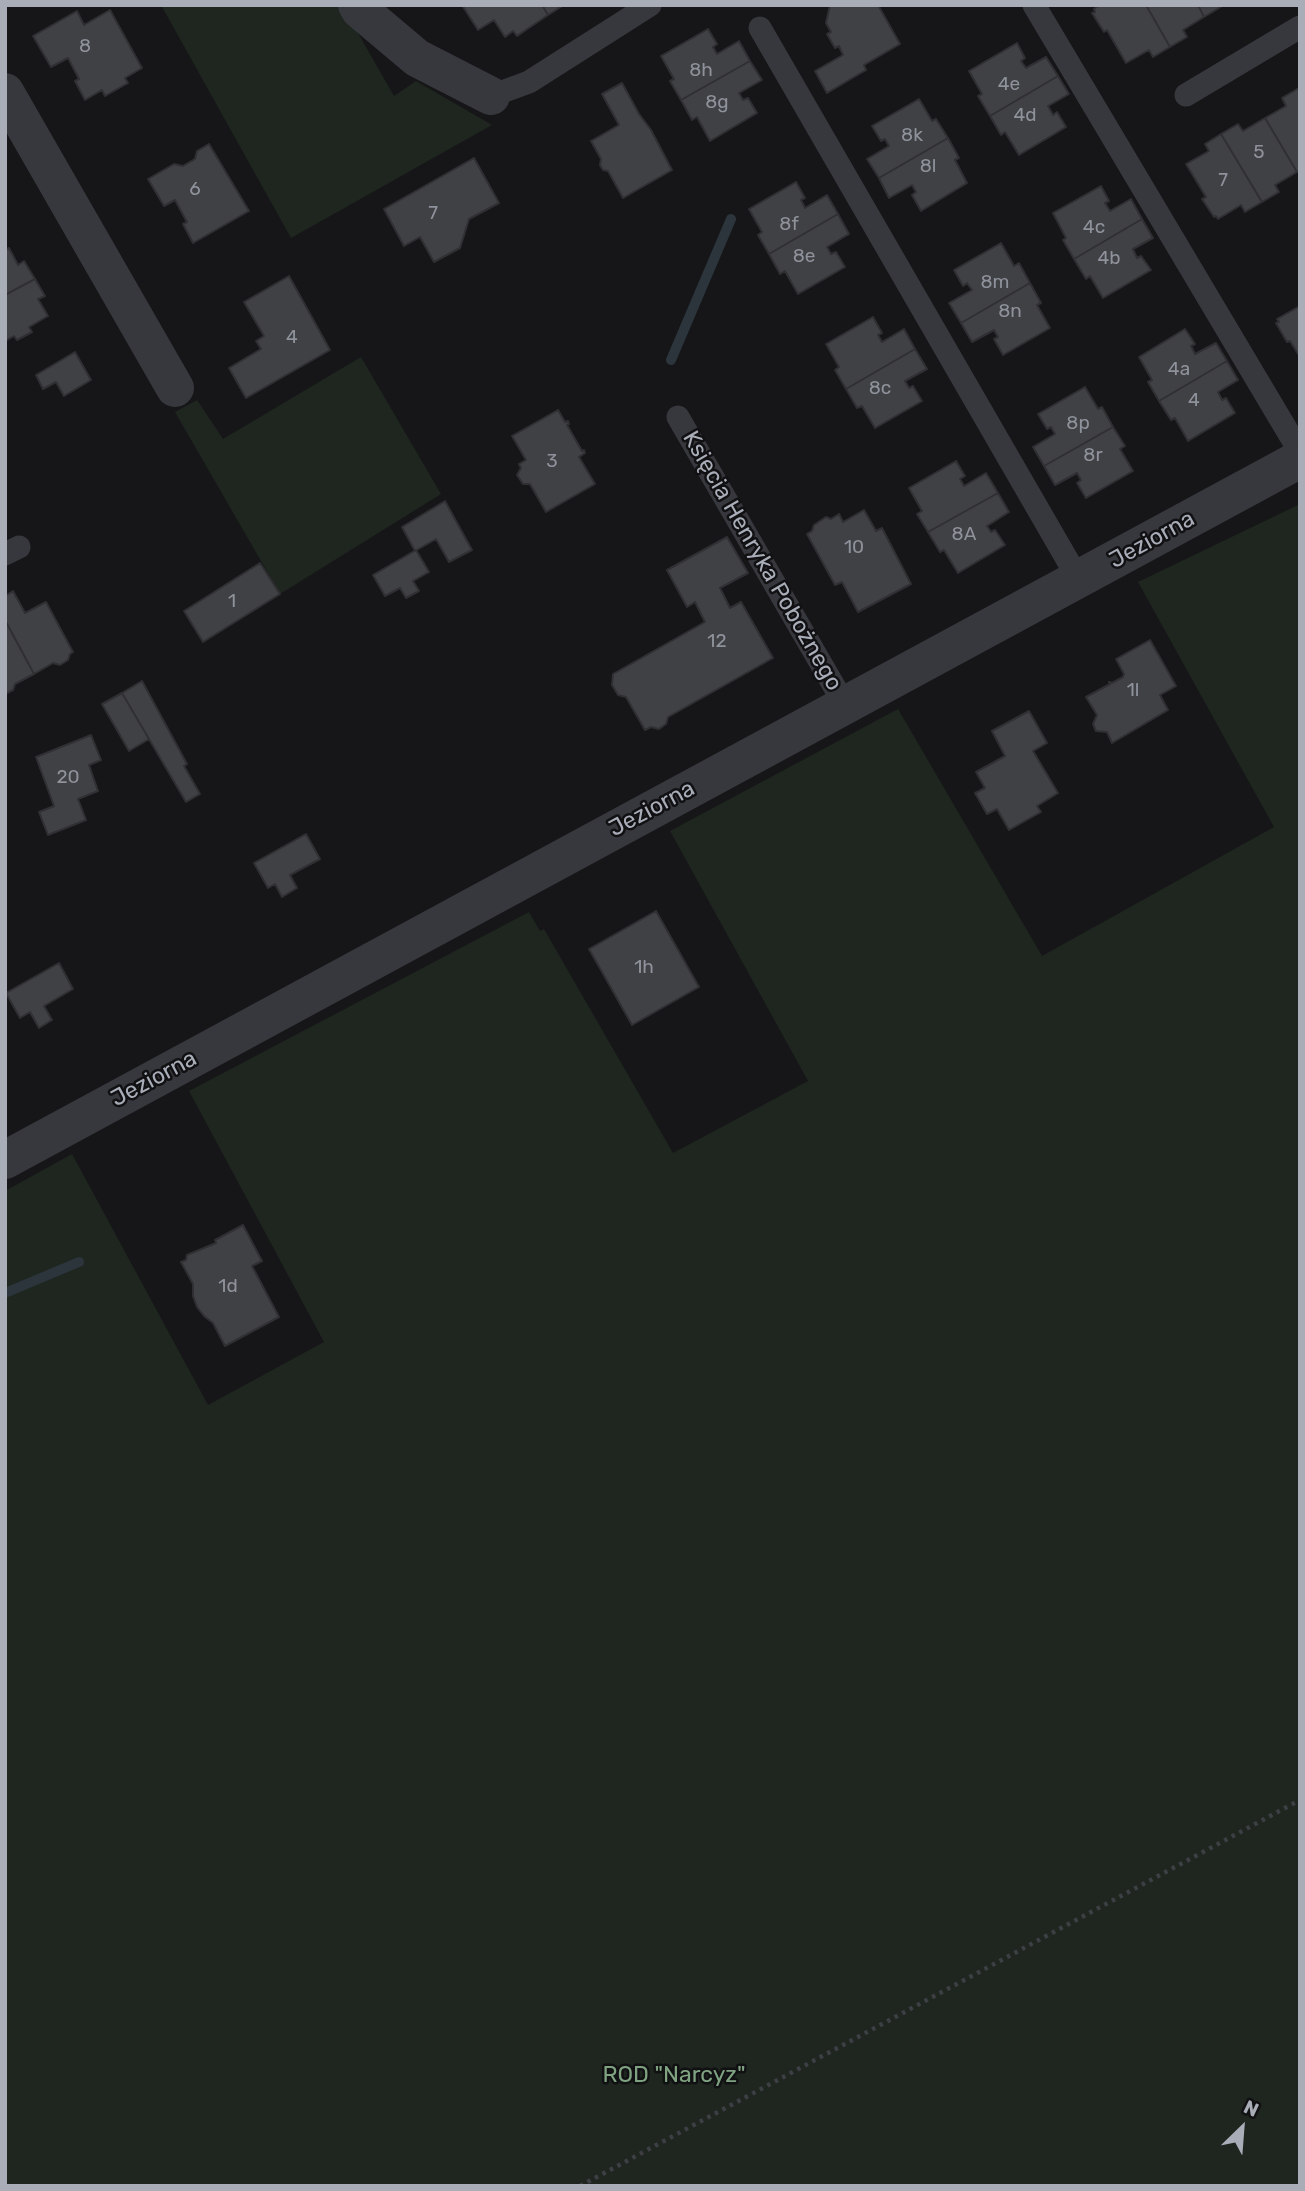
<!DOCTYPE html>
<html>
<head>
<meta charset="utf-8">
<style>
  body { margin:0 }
  #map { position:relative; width:1305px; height:2191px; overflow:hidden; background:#161618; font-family:Rubik,sans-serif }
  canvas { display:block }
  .frame { position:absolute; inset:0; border:7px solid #a8adb8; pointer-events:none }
  .north { position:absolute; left:1207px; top:2093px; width:70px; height:70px; -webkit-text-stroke:5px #111113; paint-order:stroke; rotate:25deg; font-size:19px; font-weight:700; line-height:28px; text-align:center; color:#a8adb8 }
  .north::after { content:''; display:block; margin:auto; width:24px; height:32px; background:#a8adb8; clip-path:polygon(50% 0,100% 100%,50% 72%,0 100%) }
</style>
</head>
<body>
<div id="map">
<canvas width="1305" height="2191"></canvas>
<div class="frame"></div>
<div class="north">N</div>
</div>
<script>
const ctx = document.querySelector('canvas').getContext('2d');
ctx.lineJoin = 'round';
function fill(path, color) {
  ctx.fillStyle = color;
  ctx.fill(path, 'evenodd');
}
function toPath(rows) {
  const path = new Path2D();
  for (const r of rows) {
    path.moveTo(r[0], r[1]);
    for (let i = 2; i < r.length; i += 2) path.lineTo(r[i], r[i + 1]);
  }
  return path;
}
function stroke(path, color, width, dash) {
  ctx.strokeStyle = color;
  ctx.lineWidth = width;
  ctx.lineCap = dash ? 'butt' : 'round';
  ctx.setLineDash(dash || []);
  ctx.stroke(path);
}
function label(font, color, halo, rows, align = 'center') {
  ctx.font = font + ' Rubik,sans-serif';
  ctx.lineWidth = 5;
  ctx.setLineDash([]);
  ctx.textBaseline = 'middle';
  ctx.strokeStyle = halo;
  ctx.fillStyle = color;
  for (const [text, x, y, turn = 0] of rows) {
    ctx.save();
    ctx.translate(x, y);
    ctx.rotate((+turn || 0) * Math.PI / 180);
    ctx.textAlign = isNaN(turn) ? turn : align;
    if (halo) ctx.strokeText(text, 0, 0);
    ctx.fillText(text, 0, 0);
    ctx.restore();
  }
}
fill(toPath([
  [161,5,342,5,394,96,416,81,492,125,291,238],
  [361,357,441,494,280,594,175,412,197,400,223,439],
  [1300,504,1300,2186,5,2186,5,1191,72,1154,208,1405,324,1342,189,1091,529,912,540,931,544,929,673,1153,808,1081,670,831,898,709,1042,956,1274,827,1138,582]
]), '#1e261f');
stroke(toPath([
  [671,360,731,219],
  [5,1293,79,1262]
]), '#2c353c', 10);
const building = toPath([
  [462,5,542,5,548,15,517,36,513,31,505,37,494,20,478,30,462,5],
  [542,5,564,5,548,15,542,5],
  [830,5,878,5,900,44,864,65,866,70,827,93,815,71,843,55,839,46,835,48,827,34,831,32,826,23,830,5],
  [1100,5,1146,5,1170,47,1153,57,1149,50,1126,63,1107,30,1104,32,1092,13,1095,12,1094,9,1100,5],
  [1146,5,1198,5,1204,17,1183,30,1187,37,1170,47,1146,5],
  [1198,5,1224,5,1204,17,1198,5],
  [110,10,142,68,125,78,128,83,105,96,102,90,85,100,75,81,79,79,68,58,51,67,33,36,77,11,84,25,110,10],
  [708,29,717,44,713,47,717,54,739,41,750,61,681,100,670,81,674,79,661,56,708,29],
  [1017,43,1025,58,1021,61,1026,68,1046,57,1058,76,990,116,978,96,982,94,969,71,1017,43],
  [750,61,762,80,739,93,743,100,748,98,757,113,710,141,697,117,692,120,681,100,750,61],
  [1058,76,1069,94,1048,106,1053,115,1057,112,1066,127,1019,155,1005,132,1001,135,990,116,1058,76],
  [622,83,639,114,651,130,672,170,623,198,608,171,603,170,600,165,601,159,591,141,619,125,602,94,622,83],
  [1299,88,1300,170,1297,172,1265,118,1286,106,1282,98,1299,88],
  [919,99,932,121,936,119,948,138,879,178,867,159,889,146,885,139,881,141,872,126,919,99],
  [1265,118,1297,172,1275,185,1279,192,1262,202,1221,134,1238,124,1243,131,1265,118],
  [1221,134,1262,202,1245,212,1241,205,1218,219,1216,216,1214,217,1202,199,1206,197,1186,164,1209,151,1205,144,1221,134],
  [948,138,959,158,955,160,967,183,921,211,912,195,916,192,912,185,889,198,879,178,948,138],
  [209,144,249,211,193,243,183,224,187,222,175,200,164,206,148,179,174,164,183,166,195,159,197,151,209,144],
  [474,158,499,203,469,219,460,248,434,262,420,237,404,246,384,209,474,158],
  [796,182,805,198,801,200,805,208,827,195,838,214,769,254,758,235,762,232,749,209,796,182],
  [1101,186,1109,201,1105,203,1110,211,1131,199,1142,219,1074,259,1063,240,1066,238,1053,213,1101,186],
  [838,214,849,234,827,247,831,254,836,252,845,267,798,294,785,271,780,274,769,254,838,214],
  [1142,219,1153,238,1133,249,1137,258,1141,256,1151,270,1103,298,1090,276,1086,279,1074,259,1142,219],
  [1001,243,1014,266,1019,263,1030,283,961,323,949,303,972,290,967,283,963,286,954,270,1001,243],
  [9,248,18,265,24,261,35,279,5,295,5,250,9,248],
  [289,276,330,350,246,398,229,368,261,349,256,341,264,336,244,302,289,276],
  [35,279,45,296,38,299,48,316,29,327,32,332,17,340,14,336,5,341,5,295,35,279],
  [1030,283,1041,303,1037,305,1050,328,1003,355,994,339,998,337,994,330,972,342,961,323,1030,283],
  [1300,306,1300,357,1290,341,1287,342,1276,323,1279,322,1277,319,1300,306],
  [873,317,882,333,878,335,882,342,904,329,915,349,846,389,835,370,839,367,826,344,873,317],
  [1185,329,1195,344,1191,346,1195,354,1216,343,1227,361,1159,401,1148,382,1152,380,1139,357,1185,329],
  [915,349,927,369,905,381,909,388,913,386,922,401,875,428,862,406,857,408,846,389,915,349],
  [75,352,91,380,64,396,56,382,43,389,36,375,75,352],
  [1227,361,1238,380,1218,392,1222,400,1226,398,1235,413,1188,441,1175,418,1171,420,1159,401,1227,361],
  [1085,387,1098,409,1102,407,1113,427,1044,466,1033,447,1055,434,1051,427,1047,429,1038,414,1085,387],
  [558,410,565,422,568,421,569,424,567,425,582,451,584,450,585,453,579,457,595,484,546,512,530,484,523,484,517,475,521,468,519,464,526,460,512,436,558,410],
  [1113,427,1125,446,1120,449,1133,471,1086,498,1077,483,1081,480,1077,473,1055,485,1044,466,1113,427],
  [956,461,965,476,960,479,964,486,986,473,998,493,928,532,917,514,922,511,909,488,956,461],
  [998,493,1009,512,987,526,991,532,995,530,1005,545,958,573,944,550,940,552,928,532,998,493],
  [445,501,472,550,449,562,436,539,415,551,402,527,445,501],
  [864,510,876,531,882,528,911,584,858,612,842,582,835,585,807,534,812,531,814,525,826,517,831,519,839,514,843,522,864,510],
  [727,537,748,573,720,588,730,608,741,602,773,658,668,717,666,724,659,729,651,727,645,730,626,697,618,695,612,685,613,674,705,622,695,602,687,607,667,570,727,537],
  [416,550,429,572,413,581,419,591,406,598,400,588,385,596,373,575,416,550],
  [260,563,280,594,203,642,184,611,260,563],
  [13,591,25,613,46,602,73,652,70,654,68,660,60,665,53,663,34,674,5,620,5,596,13,591],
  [5,620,34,674,15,684,13,690,5,694,5,620],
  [1150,640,1176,686,1160,695,1168,710,1112,743,1107,732,1096,731,1093,724,1097,715,1086,697,1110,684,1109,682,1112,683,1123,677,1124,674,1116,659,1150,640],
  [142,681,187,764,184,766,200,794,186,802,122,693,142,681],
  [122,693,149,739,129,751,102,704,122,693],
  [1029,711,1047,743,1033,751,1058,793,1037,806,1041,812,1009,830,997,809,987,814,975,793,985,788,976,772,1005,756,992,731,1029,711],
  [91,735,101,760,89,765,98,791,78,799,86,820,48,835,39,812,54,806,36,757,91,735],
  [306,834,320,859,290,875,297,888,282,897,275,884,268,888,254,863,306,834],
  [656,911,699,987,632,1025,589,949,656,911],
  [59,963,73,989,44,1006,52,1020,39,1028,30,1012,20,1018,6,993,59,963],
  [243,1225,262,1261,252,1266,279,1317,225,1346,213,1323,204,1316,197,1307,193,1296,193,1284,181,1262,186,1260,187,1255,216,1243,215,1240,243,1225]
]);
fill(building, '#404145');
stroke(building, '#303034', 2);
stroke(toPath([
  [580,2186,1300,1800]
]), '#3d3f44', 4.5, [3.5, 5]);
stroke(toPath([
  [1034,5,1300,452],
  [760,28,1079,580],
  [1186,95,1300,27],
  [491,96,529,82,650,5],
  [678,417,845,705],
  [5,554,19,547]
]), '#37383d', 23);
stroke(toPath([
  [357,5,360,10,417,58,491,96],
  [5,92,175,388],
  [5,1160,1300,459]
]), '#37383d', 38);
label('19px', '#8e929b', null, [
  ["8",85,47],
  ["8h",701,71],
  ["4e",1009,85],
  ["8g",717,103],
  ["4d",1025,116],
  ["8k",912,136],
  ["5",1259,153],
  ["8l",928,167],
  ["7",1223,181],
  ["6",195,190],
  ["7",433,214],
  ["8f",789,225],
  ["4c",1094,228],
  ["8e",804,257],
  ["4b",1109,259],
  ["8m",995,283],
  ["8n",1010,312],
  ["4",292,338],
  ["4a",1179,370],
  ["8c",880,389],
  ["4",1194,401],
  ["8p",1078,424],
  ["8r",1093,456],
  ["3",552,462],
  ["8A",964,535],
  ["10",854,548],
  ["1",232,602],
  ["12",717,642],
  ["1l",1133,691],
  ["20",68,778],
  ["1h",644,968],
  ["1d",228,1287]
]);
label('23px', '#a8adb8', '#111113', [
  ["Jeziorna",1152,540,-29],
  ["Księcia Henryka Pobożnego",762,561,60],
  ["Jeziorna",652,809,-28],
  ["Jeziorna",154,1079,-28]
]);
label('23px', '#7fa381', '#111113', [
  ["ROD \"Narcyz\"",674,2075]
]);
</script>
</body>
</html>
